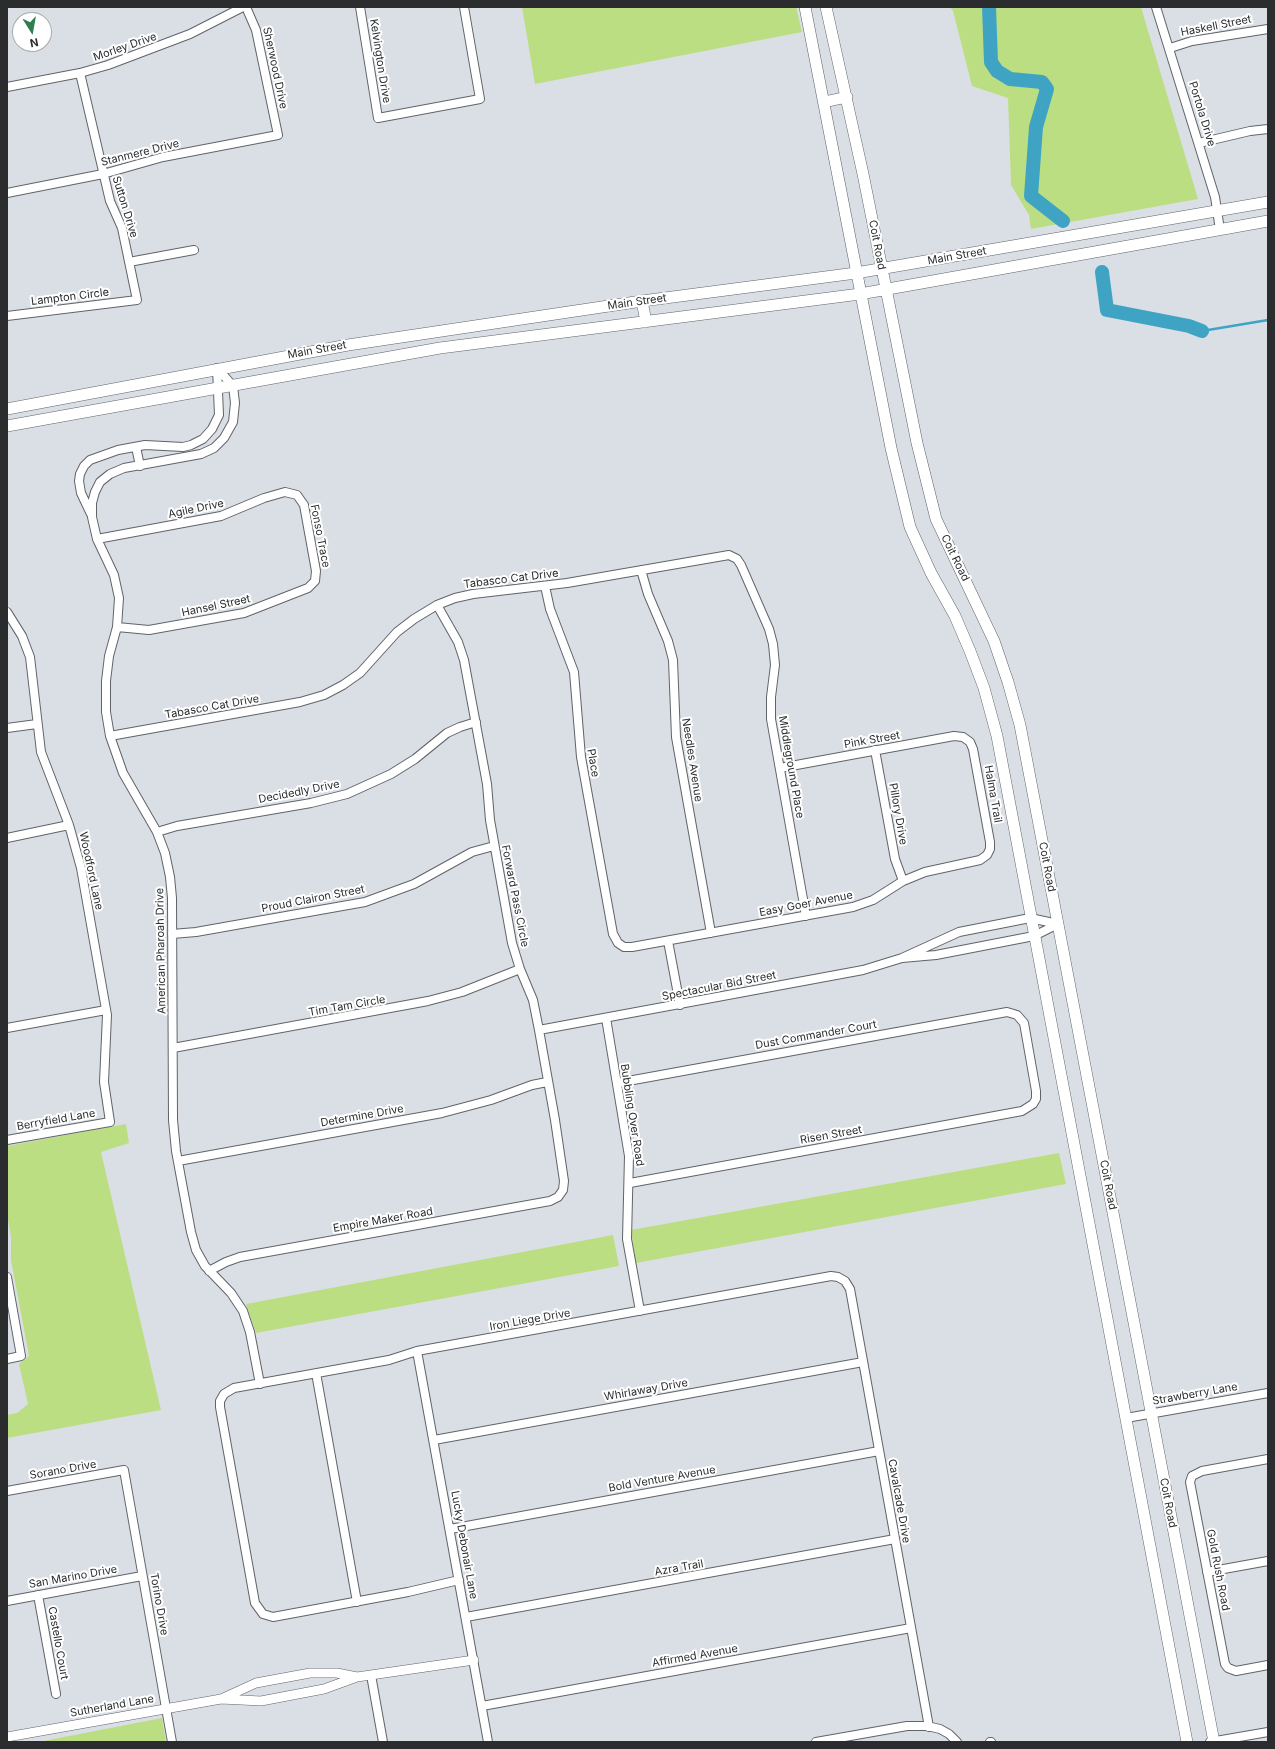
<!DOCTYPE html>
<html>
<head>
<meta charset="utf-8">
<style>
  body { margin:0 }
  #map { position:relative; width:1275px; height:1749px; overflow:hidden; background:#dadfe5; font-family:Inter,sans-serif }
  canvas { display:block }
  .frame { position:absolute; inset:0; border:8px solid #2a2c2e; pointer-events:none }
  .north { position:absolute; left:12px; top:12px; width:40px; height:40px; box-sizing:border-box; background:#fff; border:1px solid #aaabab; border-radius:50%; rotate:169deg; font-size:11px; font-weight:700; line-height:16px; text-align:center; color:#2a2c2e }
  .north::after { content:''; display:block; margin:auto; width:14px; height:18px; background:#307d4d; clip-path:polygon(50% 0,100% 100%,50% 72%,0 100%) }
</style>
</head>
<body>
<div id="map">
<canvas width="1275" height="1749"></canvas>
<div class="frame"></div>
<div class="north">N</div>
</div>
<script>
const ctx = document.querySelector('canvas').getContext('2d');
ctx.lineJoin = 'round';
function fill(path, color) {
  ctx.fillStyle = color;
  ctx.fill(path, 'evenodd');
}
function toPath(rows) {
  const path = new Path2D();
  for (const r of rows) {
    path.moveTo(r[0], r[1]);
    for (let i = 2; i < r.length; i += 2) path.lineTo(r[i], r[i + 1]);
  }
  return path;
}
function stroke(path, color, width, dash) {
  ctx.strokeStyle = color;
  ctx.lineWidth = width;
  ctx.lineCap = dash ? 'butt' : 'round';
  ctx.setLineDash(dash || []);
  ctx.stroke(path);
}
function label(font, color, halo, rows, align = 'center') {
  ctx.font = font + ' Inter,sans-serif';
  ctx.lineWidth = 4;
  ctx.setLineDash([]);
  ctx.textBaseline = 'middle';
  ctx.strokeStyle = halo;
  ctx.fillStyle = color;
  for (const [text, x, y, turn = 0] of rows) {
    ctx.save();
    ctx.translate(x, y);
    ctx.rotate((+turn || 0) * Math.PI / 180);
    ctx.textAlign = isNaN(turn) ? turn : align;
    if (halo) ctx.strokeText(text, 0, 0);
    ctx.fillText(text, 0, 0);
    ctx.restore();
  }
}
fill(toPath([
  [522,7,796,7,802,32,535,84],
  [950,7,1141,7,1198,199,1031,229,1029,215,1011,185,1008,98,972,86,953,11],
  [126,1124,129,1143,101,1152,161,1410,7,1438,7,1415,17,1413,28,1404,19,1364,29,1356,11,1260,11,1237,7,1214,7,1146],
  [1059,1153,1066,1184,636,1263,631,1230],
  [613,1235,619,1266,256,1333,246,1304],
  [162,1718,166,1742,38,1742]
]), '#bcde82');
stroke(toPath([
  [1202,331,1268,320]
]), '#3fa4c4', 2.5);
stroke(toPath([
  [989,7,991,62,997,71,1010,79,1042,82,1047,89,1036,127,1031,196,1063,221],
  [1102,272,1107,310,1189,326,1202,331]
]), '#3fa4c4', 14);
const minor = toPath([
  [360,7,378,118,480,99,464,7],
  [1156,7,1215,197,1220,230],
  [1170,48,1192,41,1268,29],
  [7,87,80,73,108,65,190,34,243,7],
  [1199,143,1250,131,1268,129],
  [7,193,103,174,163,157,278,135,256,30,246,7],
  [129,262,194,250],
  [7,316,137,300,122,228,110,201,80,73],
  [217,368,233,386,235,403,233,422,224,438,214,448,201,454,124,468,110,474,100,482,95,492,92,503,92,517,97,539,114,575,119,598,117,627,109,656,106,681,106,712,110,736,123,773,157,832,165,853,170,877,172,898,173,1120,176,1151,191,1232,196,1250,205,1266,231,1293,243,1311,250,1332,260,1384],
  [136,447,140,466],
  [91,514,81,493,79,481,80,474,84,466,90,460,118,450,145,445,183,447,191,445,203,439,212,429,219,415,217,368],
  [97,539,221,516,264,498,285,492,297,495,304,505,316,571,315,581,308,588,244,613,149,630,117,627],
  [641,570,648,594,668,641,673,660,676,737,711,933],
  [545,586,550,609,574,672,581,757,613,934,618,943,624,947,632,947,853,907,873,900,903,881,925,872,980,860,987,855,990,849,990,842,973,749,970,742,963,737,954,736,780,768],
  [7,612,22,636,30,657,41,752,69,825,81,868,107,1015,104,1082,110,1122,7,1140],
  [7,728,37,724],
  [110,736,300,702,324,695,343,685,360,673,397,632,414,619,437,605,455,598,473,594,567,583,729,555,737,559,741,565,769,629,773,644,775,665,771,697,771,719,806,916],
  [875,750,895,859,903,881],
  [157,832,177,826,311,803,347,794,391,774,415,759,447,733,460,727,476,722],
  [7,838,69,825],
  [1030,918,1058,924,1034,936,936,955,902,958,959,932,1030,918],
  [172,934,196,932,365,902,414,884,472,852,494,846],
  [668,941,680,1005],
  [606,1018,629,1156,627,1239,640,1311],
  [7,1028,106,1010],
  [539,1030,863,970,902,958],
  [173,1048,428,1001,462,992,520,969],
  [617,1083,1007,1012,1017,1015,1024,1023,1036,1091,1036,1099,1033,1104,1022,1111,630,1183],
  [178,1161,442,1113,491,1100,532,1085,547,1082],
  [209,1271,226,1262,240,1257,550,1201,558,1197,563,1190,564,1181,555,1120,539,1030,533,1000,520,969,512,943,490,820,487,784,464,660,458,642,437,605],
  [7,1277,21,1356,7,1359],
  [417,1351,488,1742],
  [316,1373,357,1602],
  [1126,1418,1268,1393],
  [434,1440,863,1362],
  [1268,1459,1202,1471,1192,1476,1190,1482,1225,1664,1228,1668,1236,1671,1268,1665],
  [7,1491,124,1470,172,1742],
  [450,1529,879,1451],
  [1207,1572,1268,1561],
  [459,1580,408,1592,273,1617,263,1614,255,1603,220,1407,220,1401,224,1394,234,1388,389,1360,417,1351,831,1276,838,1277,845,1281,850,1289,929,1727],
  [38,1595,56,1694],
  [7,1601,142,1576],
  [466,1617,895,1539],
  [371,1675,383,1742],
  [482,1706,911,1628],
  [816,1742,907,1726,927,1726,940,1729,949,1734,957,1742],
  [990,1742,991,1742],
  [1210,1742,1268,1732]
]);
const tertiary = toPath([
  [221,1699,261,1701,324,1689,357,1677,474,1660],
  [7,1737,221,1699,256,1683,310,1673,337,1673,357,1677]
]);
const secondary = toPath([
  [805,7,891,448,910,527,931,573,955,616,970,651,984,688,997,736,1187,1742],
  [826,7,863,174,917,443,936,519,994,641,1008,682,1020,725,1214,1742],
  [824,102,847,97],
  [642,301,646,322],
  [7,409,348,345,642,301,856,273,1268,202],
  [7,426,440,348,860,294,1268,221]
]);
stroke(minor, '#606469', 10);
stroke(tertiary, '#606469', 10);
stroke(secondary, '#606469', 12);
stroke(minor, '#fff', 8);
stroke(tertiary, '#fff', 9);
stroke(secondary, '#fff', 11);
label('11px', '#2a2c2e', '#fff', [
  ["Haskell Street",1216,26,-11],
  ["Morley Drive",125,47,-19],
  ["Kelvington Drive",380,61,81],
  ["Sherwood Drive",275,68,78],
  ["Portola Drive",1202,114,73],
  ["Stanmere Drive",140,153,-14],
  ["Sutton Drive",125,207,73],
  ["Coit Road",877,245,79],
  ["Main Street",957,256,-10],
  ["Lampton Circle",70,297,-7],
  ["Main Street",637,302,-8],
  ["Main Street",317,350,-10],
  ["Agile Drive",196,509,-12],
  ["Fonso Trace",320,536,79],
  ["Coit Road",955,558,64],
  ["Tabasco Cat Drive",511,579,-7],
  ["Hansel Street",216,606,-12],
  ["Tabasco Cat Drive",212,707,-10],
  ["Pink Street",872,740,-10],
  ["Needles Avenue",692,760,81],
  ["Place",593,763,80],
  ["Middleground Place",791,767,80],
  ["Decidedly Drive",299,792,-11],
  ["Halma Trail",993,794,80],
  ["Pillory Drive",898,814,80],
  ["Coit Road",1047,867,79],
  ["Woodford Lane",91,871,78],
  ["Forward Pass Circle",515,896,79],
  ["Proud Clairon Street",313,899,-11],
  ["Easy Goer Avenue",806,904,-11],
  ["American Pharoah Drive",161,951,-91],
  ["Spectacular Bid Street",719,986,-11],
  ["Tim Tam Circle",347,1006,-10],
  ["Dust Commander Court",816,1035,-10],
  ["Bubbling Over Road",632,1115,81],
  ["Determine Drive",362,1116,-10],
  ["Berryfield Lane",56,1120,-10],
  ["Risen Street",831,1135,-10],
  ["Coit Road",1108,1185,79],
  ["Empire Maker Road",383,1220,-10],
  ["Iron Liege Drive",530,1320,-10],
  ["Whirlaway Drive",646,1390,-10],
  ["Strawberry Lane",1195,1394,-10],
  ["Sorano Drive",63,1470,-10],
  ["Bold Venture Avenue",662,1479,-10],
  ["Cavalcade Drive",899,1501,80],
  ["Coit Road",1168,1503,79],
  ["Lucky Debonair Lane",464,1545,80],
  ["Azra Trail",679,1568,-10],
  ["Gold Rush Road",1218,1570,79],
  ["San Marino Drive",73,1577,-10],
  ["Torino Drive",159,1604,80],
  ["Castello Court",58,1643,80],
  ["Affirmed Avenue",695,1656,-10],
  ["Sutherland Lane",112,1706,-10]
]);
</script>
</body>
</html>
